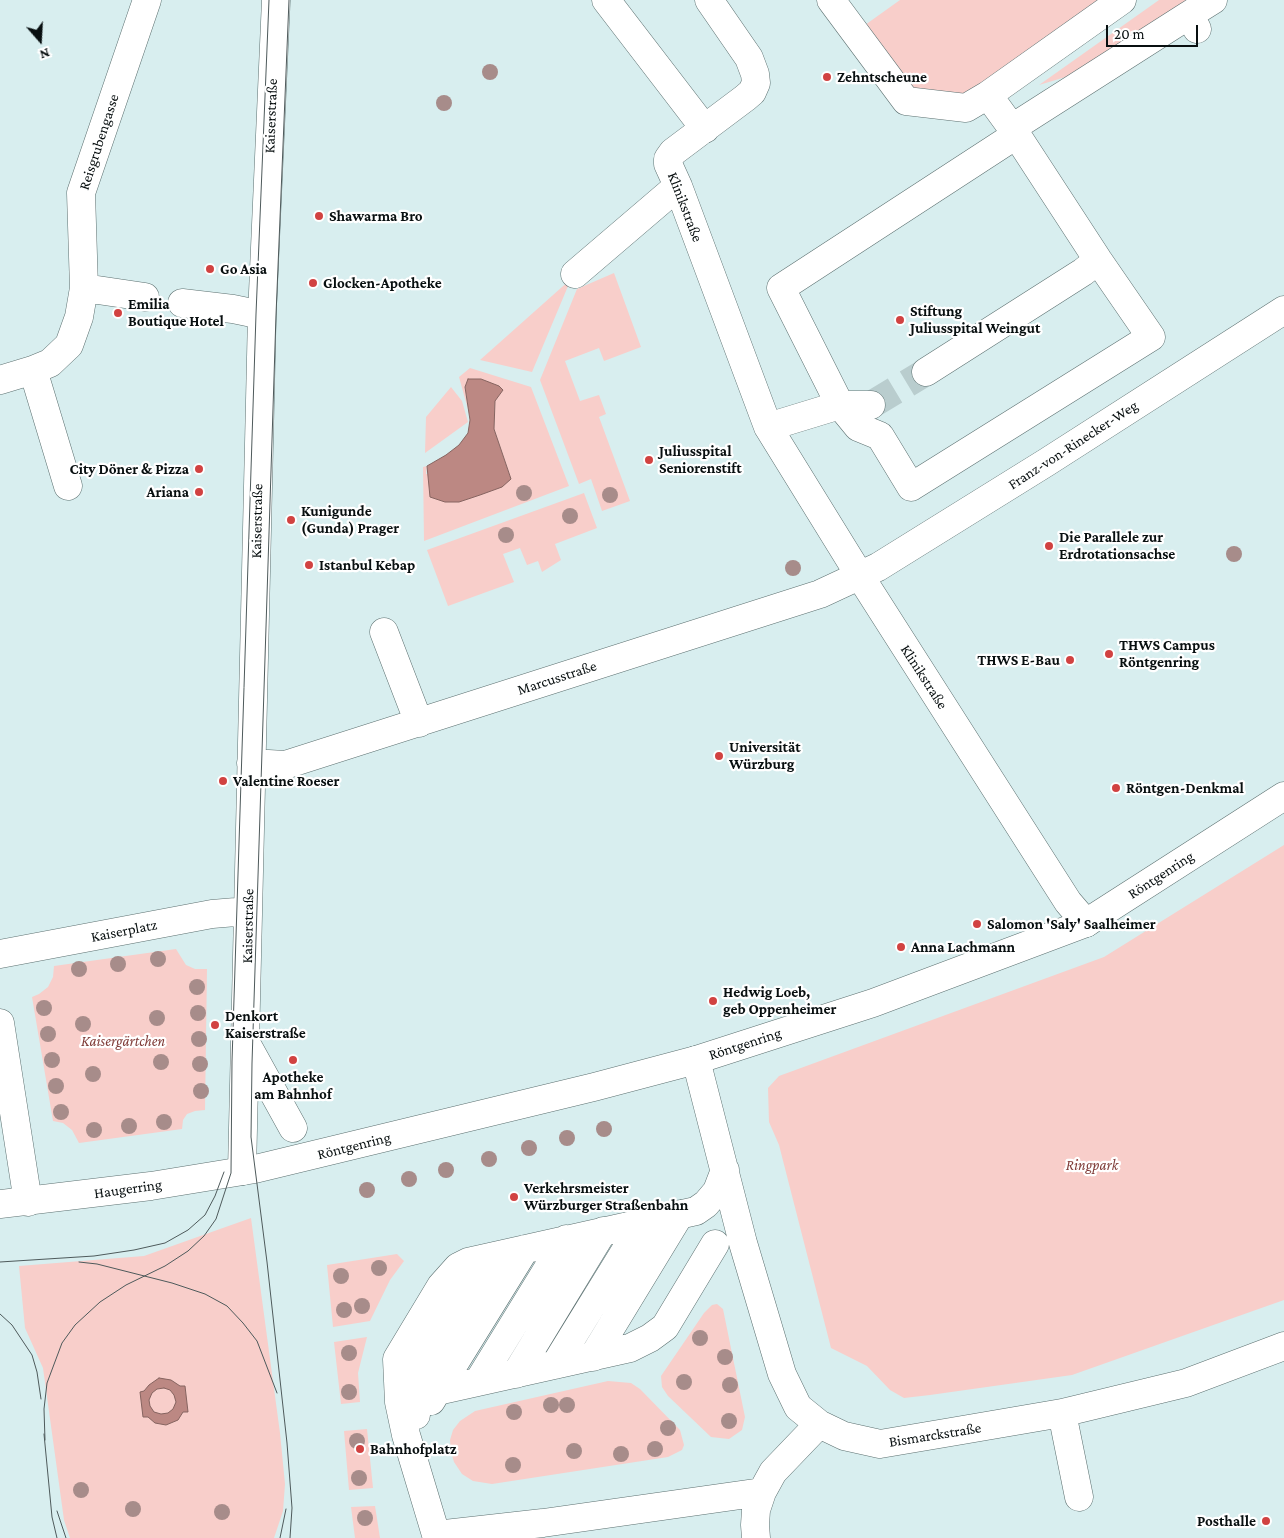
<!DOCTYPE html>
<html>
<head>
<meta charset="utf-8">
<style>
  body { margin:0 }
  #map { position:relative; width:1284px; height:1538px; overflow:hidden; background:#d8eeef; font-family:"Crimson Pro",serif }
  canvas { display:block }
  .north { position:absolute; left:15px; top:15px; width:50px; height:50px; -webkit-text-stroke:4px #fff; paint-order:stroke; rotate:161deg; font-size:14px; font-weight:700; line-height:20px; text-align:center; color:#080f10 }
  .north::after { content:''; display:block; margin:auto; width:18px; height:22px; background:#080f10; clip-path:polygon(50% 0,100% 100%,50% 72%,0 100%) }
  .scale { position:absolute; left:1106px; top:25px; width:92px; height:22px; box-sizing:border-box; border:2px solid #080f10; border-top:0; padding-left:6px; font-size:15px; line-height:18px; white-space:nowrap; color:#080f10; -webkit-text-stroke:4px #fff; paint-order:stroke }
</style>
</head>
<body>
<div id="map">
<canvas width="1284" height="1538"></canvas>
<div class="north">N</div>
<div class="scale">20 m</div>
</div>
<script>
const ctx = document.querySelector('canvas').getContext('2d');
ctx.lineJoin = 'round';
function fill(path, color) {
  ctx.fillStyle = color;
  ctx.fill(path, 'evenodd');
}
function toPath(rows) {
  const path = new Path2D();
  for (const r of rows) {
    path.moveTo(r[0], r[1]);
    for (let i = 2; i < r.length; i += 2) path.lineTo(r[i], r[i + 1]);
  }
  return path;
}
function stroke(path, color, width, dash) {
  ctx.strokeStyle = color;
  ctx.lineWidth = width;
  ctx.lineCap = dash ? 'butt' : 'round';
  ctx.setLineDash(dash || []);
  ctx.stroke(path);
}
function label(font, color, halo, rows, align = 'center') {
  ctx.font = font + ' "Crimson Pro",serif';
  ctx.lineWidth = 4.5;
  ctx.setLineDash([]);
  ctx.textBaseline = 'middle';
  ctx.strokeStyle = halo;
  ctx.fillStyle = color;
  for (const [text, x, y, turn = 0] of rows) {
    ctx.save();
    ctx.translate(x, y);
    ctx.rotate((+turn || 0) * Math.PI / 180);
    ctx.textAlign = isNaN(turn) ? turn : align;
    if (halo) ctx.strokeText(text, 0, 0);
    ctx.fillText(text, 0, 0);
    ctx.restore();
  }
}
fill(toPath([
  [900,0,1104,0,964,95,919,92,910,86,865,25],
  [1159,0,1192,0,1069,76,1039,85],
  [614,273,641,347,604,361,599,348,565,361,580,401,599,395,606,414,599,417,630,501,602,511,591,479,579,484,540,380,577,289],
  [571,279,532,372,480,360],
  [470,368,531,387,569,486,424,541,423,467,427,466,426,474,511,479,494,429,495,401,502,390,465,387,469,413,459,377],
  [451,387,462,401,468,422,425,453,426,417],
  [584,493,597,528,555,544,561,560,542,572,538,561,527,565,520,548,503,554,514,582,448,606,427,550],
  [1284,845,1284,1300,1072,1375,930,1395,904,1398,890,1390,867,1366,831,1348,779,1145,769,1122,768,1088,779,1076,1104,957],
  [176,949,186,965,195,969,207,969,205,1110,195,1111,187,1114,183,1120,182,1129,79,1143,72,1130,63,1123,53,1121,32,997,39,994,48,987,53,977,54,966],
  [251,1218,280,1433,285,1484,283,1511,274,1538,70,1538,64,1520,43,1368,25,1328,19,1266,144,1256],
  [397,1254,404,1261,390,1280,370,1321,333,1327,327,1265],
  [717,1304,723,1309,745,1417,742,1430,729,1439,711,1437,668,1396,662,1387,661,1376,704,1313,712,1305],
  [367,1337,358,1373,360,1402,341,1404,334,1342],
  [608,1381,631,1383,640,1389,680,1430,684,1445,682,1450,668,1457,492,1484,473,1481,462,1474,454,1462,451,1452,450,1440,453,1430,460,1421,475,1411],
  [367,1429,373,1488,349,1490,344,1431],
  [375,1506,380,1538,355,1538,351,1507]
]), '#f8ceca');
const water = toPath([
  [468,379,481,379,499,386,503,390,495,401,494,429,511,479,502,487,480,495,459,502,445,502,430,497,427,466,446,455,459,445,468,433,470,420,465,387,468,379],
  [159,1378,171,1380,180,1386,185,1386,188,1412,183,1412,178,1420,166,1425,155,1423,148,1417,143,1417,140,1392,144,1391,149,1385,159,1378],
  [164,1388,170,1390,174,1395,176,1402,173,1409,168,1413,161,1414,154,1412,150,1406,149,1400,152,1393,157,1389,164,1388]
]);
fill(water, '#bc8883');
stroke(water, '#866460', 1);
stroke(toPath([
  [871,405,926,372]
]), '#b9cdce', 28, [28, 14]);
const minor = toPath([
  [606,0,705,129],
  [709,0,749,58,755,74,756,83,752,92,745,98,673,152,668,159,668,164,678,186,768,427,860,576,1068,902,1086,923],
  [831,0,906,101,966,108,988,95],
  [1197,29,1189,15,1213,0],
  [1012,128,1189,15],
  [1016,135,781,288,840,405,858,427,880,436,911,487,1151,337,1098,260,1012,128,988,95,1122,0],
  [575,274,678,186],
  [84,288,145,297],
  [182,303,233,309,262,315],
  [33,370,68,486],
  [926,372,1083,272,1098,260],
  [0,380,33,370,50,363,69,345,79,317,84,288,81,193,147,0],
  [768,427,840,405,871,405],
  [384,632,419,723],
  [251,763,285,765,820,594,878,567,1047,462,1284,310],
  [0,954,212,914,248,911],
  [0,1023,28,1202],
  [246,1043,293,1128],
  [696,1060,743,1243,782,1374,798,1407,819,1424,844,1436,880,1444,951,1432,1062,1413,1186,1383,1284,1346],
  [242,1171,262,315,276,0],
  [593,1357,680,1214],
  [555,1365,643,1222],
  [516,1374,603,1231],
  [478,1382,566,1239],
  [437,1391,630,1348,650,1338,665,1327,715,1244],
  [431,1401,525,1249],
  [1062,1413,1079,1497],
  [416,1415,414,1398,418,1372,489,1257],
  [436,1535,543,1523,762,1492],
  [437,1538,406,1435,399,1402,397,1359,441,1286,458,1267,468,1262,696,1211,706,1204,717,1191,725,1170],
  [756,1538,755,1525,756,1510,762,1492,773,1472,819,1424]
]);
const major = toPath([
  [0,1204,151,1186,255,1169,594,1087,696,1060,873,1003,1086,923,1284,796]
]);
stroke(minor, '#5c7070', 29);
stroke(major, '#5c7070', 29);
stroke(minor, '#fff', 28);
stroke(major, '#fff', 28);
stroke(toPath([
  [289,0,276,315,252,1063,251,1137,267,1262,287,1443,292,1508,290,1538],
  [0,1262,94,1256,134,1250,165,1243,188,1230,205,1215,215,1196,224,1172],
  [79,1262,97,1264,172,1283,205,1294,227,1306,243,1323,257,1341,277,1393],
  [0,1314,12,1325,32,1355,37,1372,41,1399],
  [44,1434,52,1517,57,1538],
  [45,1440,44,1409,47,1383,62,1343,75,1325,100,1302,126,1285,165,1266,188,1251,204,1236,216,1219,231,1173,232,1061,256,314,269,0],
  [57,1511,66,1538],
  [280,1538,286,1509]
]), '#4e5a5b', 1);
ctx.fillStyle = '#a78c8a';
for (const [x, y] of [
  [490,72],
  [444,103],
  [524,493],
  [610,495],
  [570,516],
  [506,535],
  [1234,554],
  [793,568],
  [158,959],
  [118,964],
  [79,969],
  [197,987],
  [44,1008],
  [198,1013],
  [157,1018],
  [83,1024],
  [48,1034],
  [199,1039],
  [52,1060],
  [161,1062],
  [200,1064],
  [93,1074],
  [56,1086],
  [201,1091],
  [61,1112],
  [164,1122],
  [129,1126],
  [604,1129],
  [94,1130],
  [567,1138],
  [529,1148],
  [489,1159],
  [446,1170],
  [409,1179],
  [367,1190],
  [379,1268],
  [341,1276],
  [362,1306],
  [344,1310],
  [700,1338],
  [349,1353],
  [725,1357],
  [684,1382],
  [730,1385],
  [349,1392],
  [551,1405],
  [567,1405],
  [514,1412],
  [729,1421],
  [668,1428],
  [357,1441],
  [655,1449],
  [574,1451],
  [621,1454],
  [513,1465],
  [359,1478],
  [81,1490],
  [133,1509],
  [222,1512],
  [365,1518]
]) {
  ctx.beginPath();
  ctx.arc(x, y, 8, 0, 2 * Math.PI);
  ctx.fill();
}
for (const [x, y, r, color] of [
  [827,77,5,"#d14241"],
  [319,216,5,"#d14241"],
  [210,269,5,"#d14241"],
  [313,283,5,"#d14241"],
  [118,313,5,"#d14241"],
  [900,320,5,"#d14241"],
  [649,460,5,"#d14241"],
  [199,469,5,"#d14241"],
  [199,492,5,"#d14241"],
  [291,520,5,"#d14241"],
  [1049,546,5,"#d14241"],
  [309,565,5,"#d14241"],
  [1109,654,5,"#d14241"],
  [1070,660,5,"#d14241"],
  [719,756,5,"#d14241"],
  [223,781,5,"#d14241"],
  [1116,788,5,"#d14241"],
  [977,924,5,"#d14241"],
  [901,947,5,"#d14241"],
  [713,1001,5,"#d14241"],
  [215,1025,5,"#d14241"],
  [293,1060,5,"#d14241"],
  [514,1197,5,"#d14241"],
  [360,1449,5,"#d14241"],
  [1266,1521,5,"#d14241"]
]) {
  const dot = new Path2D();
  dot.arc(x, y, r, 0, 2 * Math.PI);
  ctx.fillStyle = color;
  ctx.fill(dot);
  stroke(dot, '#fff', 2);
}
label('bold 15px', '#080f10', '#fff', [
  ["Zehntscheune",837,77],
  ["Shawarma Bro",329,216],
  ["Go Asia",220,269],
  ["Glocken-Apotheke",323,283],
  ["Emilia",128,304],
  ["Boutique Hotel",128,321],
  ["Stiftung",910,311],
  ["Juliusspital Weingut",910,328],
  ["Juliusspital",659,451],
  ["Seniorenstift",659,468],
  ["City Döner & Pizza",189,469,"right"],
  ["Ariana",189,492,"right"],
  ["Kunigunde",301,511],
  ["(Gunda) Prager",301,528],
  ["Die Parallele zur",1059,537],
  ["Erdrotationsachse",1059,554],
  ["Istanbul Kebap",319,565],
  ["THWS Campus",1119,645],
  ["Röntgenring",1119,662],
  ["THWS E-Bau",1060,660,"right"],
  ["Universität",729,747],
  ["Würzburg",729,764],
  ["Valentine Roeser",233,781],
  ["Röntgen-Denkmal",1126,788],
  ["Salomon 'Saly' Saalheimer",987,924],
  ["Anna Lachmann",911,947],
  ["Hedwig Loeb,",723,992],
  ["geb Oppenheimer",723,1009],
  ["Denkort",225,1016],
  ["Kaiserstraße",225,1033],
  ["Apotheke",293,1077,"center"],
  ["am Bahnhof",293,1094,"center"],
  ["Verkehrsmeister",524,1188],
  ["Würzburger Straßenbahn",524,1205],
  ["Bahnhofplatz",370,1449],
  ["Posthalle",1256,1521,"right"]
], 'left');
label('15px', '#080f10', '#fff', [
  ["Kaiserstraße",271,116,-88],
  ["Reisgrubengasse",99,142,-72],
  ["Klinikstraße",685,207,69],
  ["Franz-von-Rinecker-Weg",1073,445,-33],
  ["Kaiserstraße",257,521,-89],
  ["Klinikstraße",924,677,57],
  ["Marcusstraße",557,678,-18],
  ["Röntgenring",1161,875,-33],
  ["Kaiserstraße",248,926,-89],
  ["Kaiserplatz",124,931,-11],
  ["Röntgenring",745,1044,-18],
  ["Röntgenring",354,1146,-14],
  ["Haugerring",128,1189,-8],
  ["Bismarckstraße",935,1435,-9]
]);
label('italic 15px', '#7f3b37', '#fff', [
  ["Kaisergärtchen",123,1041],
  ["Ringpark",1092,1165]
]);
</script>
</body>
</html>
